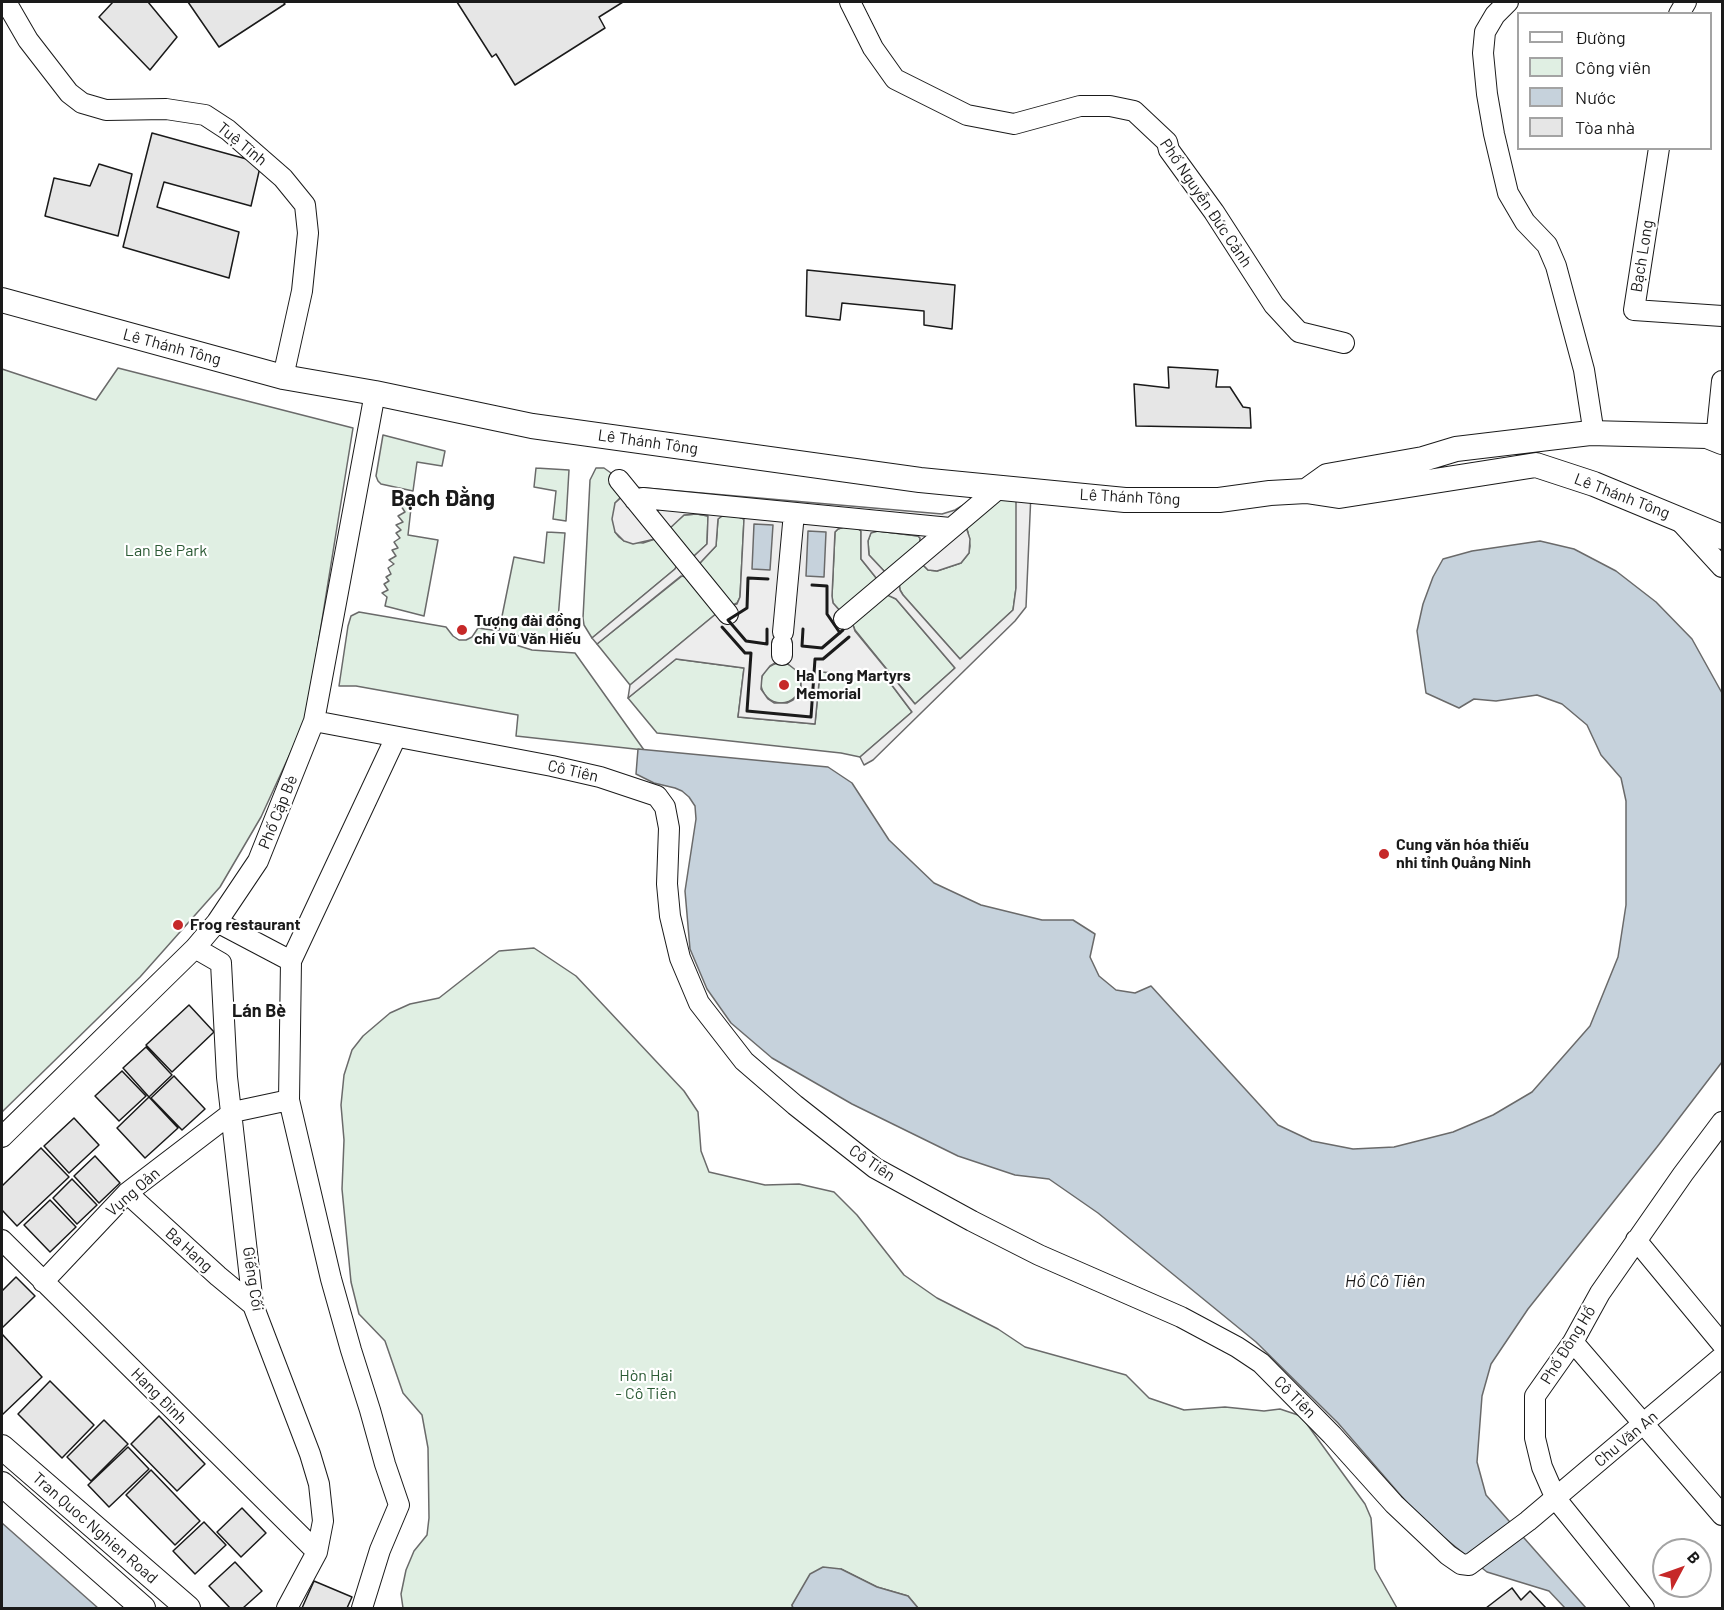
<!DOCTYPE html>
<html>
<head>
<meta charset="utf-8">
<style>
  body { margin:0 }
  #map { position:relative; width:1724px; height:1610px; overflow:hidden; background:#fff; font-family:Barlow,sans-serif }
  canvas { display:block }
  .frame { position:absolute; inset:0; border:3px solid #1a1a1a; pointer-events:none }
  .legend { position:absolute; left:1517px; top:12px; width:195px; height:138px; box-sizing:border-box; background:#fff; border:2px solid #a3a3a3; margin:0; padding:8px 10px; list-style:none; font-size:18px; color:#1a1a1a }
  .legend li { display:flex; align-items:center; gap:12px; height:30px }
  .legend b { width:30px; border:2px solid #a3a3a3 }
  .north { position:absolute; left:1652px; top:1538px; width:60px; height:60px; box-sizing:border-box; background:#fff; border:2px solid #a3a3a3; border-radius:50%; rotate:49deg; font-size:16px; font-weight:700; line-height:24px; text-align:center; color:#1a1a1a }
  .north::after { content:''; display:block; margin:auto; width:21px; height:27px; background:#c62828; clip-path:polygon(50% 0,100% 100%,50% 72%,0 100%) }
</style>
</head>
<body>
<div id="map">
<canvas width="1724" height="1610"></canvas>
<div class="frame"></div>
<ul class="legend">
<li><b style="height:8px;background:#fff"></b>Đường</li>
<li><b style="height:16px;background:#e0efe3"></b>Công viên</li>
<li><b style="height:16px;background:#c6d2dc"></b>Nước</li>
<li><b style="height:16px;background:#e6e6e6"></b>Tòa nhà</li>
</ul>
<div class="north">B</div>
</div>
<script>
const ctx = document.querySelector('canvas').getContext('2d');
ctx.lineJoin = 'round';
function fill(path, color) {
  ctx.fillStyle = color;
  ctx.fill(path, 'evenodd');
}
function toPath(rows) {
  const path = new Path2D();
  for (const r of rows) {
    if (r.length === 3) {
      path.moveTo(r[0] + r[2], r[1]);
      path.arc(r[0], r[1], r[2], 0, 2 * Math.PI);
      continue;
    }
    path.moveTo(r[0], r[1]);
    for (let i = 2; i < r.length; i += 2) path.lineTo(r[i], r[i + 1]);
  }
  return path;
}
function stroke(path, color, width, dash) {
  ctx.strokeStyle = color;
  ctx.lineWidth = width;
  ctx.lineCap = dash ? 'butt' : 'round';
  ctx.setLineDash(dash || []);
  ctx.stroke(path);
}
function label(font, color, halo, rows, align = 'center') {
  ctx.font = font + ' Barlow,sans-serif';
  ctx.lineWidth = 4.5;
  ctx.setLineDash([]);
  ctx.textBaseline = 'middle';
  ctx.strokeStyle = halo;
  ctx.fillStyle = color;
  for (const [text, x, y, turn = 0] of rows) {
    ctx.save();
    ctx.translate(x, y);
    ctx.rotate((+turn || 0) * Math.PI / 180);
    ctx.textAlign = isNaN(turn) ? turn : align;
    if (halo) ctx.strokeText(text, 0, 0);
    ctx.fillText(text, 0, 0);
    ctx.restore();
  }
}
const green = toPath([
  [118,368,353,428,306,719,261,817,220,887,140,977,2,1112,2,369,96,400,118,368],
  [383,435,445,451,442,466,417,462,413,491,381,484,378,481,376,476,383,435],
  [536,468,569,470,566,521,553,519,556,491,534,487,536,468],
  [596,468,604,468,611,473,621,497,615,503,615,532,619,537,624,541,643,543,655,539,677,565,675,569,592,638,584,625,583,618,590,480,596,468],
  [995,497,1017,500,1016,588,1013,610,960,659,903,595,900,590,899,583,922,564,928,570,937,571,961,563,969,553,970,546,968,532,965,524,995,497],
  [407,498,412,499,408,535,438,540,424,616,385,606,387,597,382,593,388,590,384,584,389,581,386,577,391,574,388,568,394,564,389,560,396,556,392,550,398,548,394,542,400,538,396,533,401,530,396,525,403,522,398,516,405,512,401,506,406,505,407,498],
  [697,514,708,516,707,544,694,556,690,556,667,530,684,515,697,514],
  [722,516,736,516,744,519,740,597,737,603,733,605,725,599,700,569,700,563,716,546,718,519,722,516],
  [844,527,857,528,861,531,861,559,877,579,841,612,833,603,832,596,835,532,838,529,844,527],
  [878,531,918,536,920,538,920,544,885,572,869,555,868,541,871,532,878,531],
  [547,532,565,533,556,644,506,633,503,641,532,650,575,653,644,750,516,736,518,715,356,686,339,686,348,626,351,616,359,612,446,627,453,636,459,640,466,640,472,637,478,628,499,631,514,557,544,563,547,532],
  [682,576,687,577,717,613,630,685,597,644,682,576],
  [887,594,896,599,955,668,915,704,855,630,853,625,854,621,887,594],
  [676,659,744,668,738,717,815,724,820,672,885,676,912,712,860,757,841,753,657,733,628,698,676,659],
  [781,683,20],
  [534,948,576,976,684,1091,698,1112,701,1151,709,1172,765,1185,799,1184,834,1192,857,1215,904,1275,937,1298,998,1329,1025,1347,1126,1375,1149,1398,1184,1410,1225,1407,1264,1411,1280,1409,1301,1416,1365,1504,1371,1518,1375,1569,1397,1608,918,1608,908,1596,877,1587,841,1569,792,1605,793,1608,403,1608,401,1594,406,1570,414,1551,427,1535,429,1518,428,1448,422,1415,403,1393,385,1341,359,1314,351,1282,342,1189,344,1140,341,1105,344,1075,352,1050,363,1036,390,1013,410,1004,439,998,499,951,534,948]
]);
fill(green, '#e0efe3');
stroke(green, '#6a6a6a', 1.5);
const parking = toPath([
  [633,487,942,514,955,510,985,492,1031,493,1026,607,1015,621,873,760,864,765,860,757,912,712,885,676,820,672,815,724,738,717,744,668,676,659,628,698,630,685,717,613,687,577,681,576,597,644,592,638,675,569,677,565,655,539,633,544,624,541,615,532,612,519,615,503,633,487],
  [995,497,1016,500,1016,588,1013,610,960,659,903,595,900,590,899,583,922,564,928,570,937,571,961,563,969,553,970,539,965,524,995,497],
  [697,514,708,516,707,544,694,556,690,556,668,530,684,515,697,514],
  [722,516,736,516,744,519,740,597,737,604,733,605,700,569,700,563,716,546,718,519,722,516],
  [844,527,857,528,861,531,861,559,877,579,841,612,833,603,832,596,835,532,838,529,844,527],
  [878,531,918,536,920,538,920,544,885,572,869,555,868,541,871,533,878,531],
  [887,595,896,599,955,668,915,704,855,631,853,625,854,621,887,595],
  [775,663,788,664,798,672,801,678,801,690,793,700,787,703,774,703,768,699,761,689,762,676,770,666,775,663]
]);
fill(parking, '#ededed');
stroke(parking, '#6a6a6a', 1.5);
const water = toPath([
  [754,524,773,525,770,570,752,569,754,524],
  [808,531,826,532,824,577,806,576,808,531],
  [1540,541,1574,549,1616,571,1656,602,1692,639,1722,693,1722,1062,1657,1147,1528,1309,1491,1364,1482,1396,1477,1462,1486,1495,1586,1608,1565,1608,1549,1591,1487,1572,1422,1520,1338,1423,1256,1342,1098,1213,1049,1179,1015,1175,958,1156,852,1104,772,1058,731,1023,707,989,690,949,685,891,696,819,695,806,689,797,682,791,675,788,654,783,636,774,638,749,828,767,852,783,889,840,934,883,981,905,1042,920,1073,920,1095,934,1090,957,1099,976,1116,990,1135,993,1151,986,1278,1125,1312,1141,1353,1149,1394,1147,1453,1132,1493,1115,1532,1092,1590,1026,1618,957,1626,905,1626,801,1621,778,1601,755,1587,725,1562,704,1537,695,1496,701,1474,699,1459,708,1426,693,1417,631,1423,604,1433,577,1443,559,1472,551,1540,541],
  [2,1523,98,1608,2,1608,2,1523],
  [823,1567,841,1569,877,1587,908,1596,918,1608,793,1608,792,1605,810,1574,823,1567]
]);
fill(water, '#c6d2dc');
stroke(water, '#6a6a6a', 1.5);
const building = toPath([
  [113,2,148,2,177,37,150,70,99,17,113,2],
  [188,2,283,2,285,4,219,47,188,2],
  [457,2,623,2,599,17,605,28,515,85,496,54,492,57,457,2],
  [152,133,261,163,251,206,164,182,157,207,239,232,229,278,123,247,152,133],
  [99,164,132,174,118,236,45,216,54,178,90,186,99,164],
  [807,270,955,285,952,329,924,325,924,311,842,303,840,320,806,316,807,270],
  [1168,367,1218,370,1216,387,1230,387,1243,407,1250,408,1251,428,1136,426,1134,384,1169,388,1168,367],
  [189,1005,214,1032,172,1072,146,1045,189,1005],
  [146,1047,172,1075,149,1097,123,1068,146,1047],
  [122,1071,146,1096,119,1121,95,1096,122,1071],
  [174,1076,205,1109,182,1130,151,1098,174,1076],
  [149,1097,178,1128,145,1158,117,1128,149,1097],
  [74,1118,99,1145,69,1173,44,1146,74,1118],
  [41,1148,69,1177,17,1226,2,1210,2,1186,41,1148],
  [95,1156,120,1183,99,1203,74,1176,95,1156],
  [72,1179,97,1205,77,1224,53,1198,72,1179],
  [50,1200,76,1227,50,1252,24,1225,50,1200],
  [16,1277,35,1296,2,1328,2,1291,16,1277],
  [2,1334,42,1377,2,1415,2,1334],
  [50,1381,94,1425,62,1458,18,1414,50,1381],
  [159,1416,205,1464,177,1491,131,1444,159,1416],
  [104,1420,128,1444,91,1481,67,1457,104,1420],
  [128,1447,149,1469,109,1507,88,1485,128,1447],
  [151,1470,200,1521,175,1545,126,1495,151,1470],
  [242,1508,266,1533,241,1557,217,1532,242,1508],
  [204,1522,226,1545,195,1574,173,1551,204,1522],
  [235,1562,262,1591,243,1608,230,1608,209,1586,235,1562],
  [314,1581,352,1597,347,1608,302,1608,314,1581],
  [1512,1588,1521,1600,1530,1591,1546,1608,1486,1608,1512,1588]
]);
fill(building, '#e6e6e6');
stroke(building, '#1a1a1a', 1.5);
const minor = toPath([
  [6,2,28,40,69,93,82,103,106,110,166,109,205,115,228,130,283,178,305,205,308,233,302,291,283,377],
  [850,2,873,48,895,79,967,115,1014,124,1080,106,1110,106,1134,111,1167,142,1169,150,1214,212,1274,305,1299,332,1344,343],
  [1508,2,1495,15,1485,32,1483,53,1487,94,1494,134,1508,193,1525,222,1547,245,1556,266,1584,370,1593,428,1590,433],
  [1679,14,1686,2],
  [1659,148,1634,310,1722,316],
  [1716,440,1722,381],
  [619,480,728,614],
  [635,500,643,498,950,528],
  [1678,519,1722,567],
  [844,619,999,488],
  [783,632,794,513],
  [782,644,782,655],
  [314,721,552,766,600,777,657,796,665,807,669,828,667,884,670,916,680,958,699,1003,744,1061,795,1105,875,1168,972,1221,1039,1255,1181,1317,1237,1347,1261,1363,1332,1435,1394,1504,1448,1555,1461,1564,1469,1565,1528,1521,1722,1357],
  [217,922,291,961],
  [195,948,221,963,227,1077,253,1305,310,1454,319,1484,323,1521,317,1552,287,1608],
  [2,1137,195,948,217,922,258,861,314,721,375,393],
  [127,1193,218,1276,253,1305],
  [2,1240,317,1552],
  [1636,1240,1722,1344],
  [43,1282,127,1193,233,1112,289,1100],
  [1573,1342,1722,1515],
  [362,1608,380,1550,399,1505,385,1464,370,1410,351,1350,331,1279,289,1100,291,961,396,737],
  [1644,1608,1556,1499,1542,1467,1535,1438,1535,1396,1573,1342,1600,1293,1683,1174,1722,1122]
]);
const major = toPath([
  [2,300,283,377,375,393,532,426,920,480,1125,500,1219,500,1270,493,1306,491,1339,496,1536,465,1594,484,1722,537],
  [1306,491,1327,476,1423,459,1456,449,1590,433,1707,436,1722,442],
  [2,1447,188,1608],
  [2,1484,143,1608]
]);
stroke(minor, '#1a1a1a', 22);
stroke(major, '#1a1a1a', 26);
stroke(minor, '#fff', 20);
stroke(major, '#fff', 24);
stroke(toPath([
  [812,585,827,586,827,614,840,633],
  [722,627,745,653,751,653,747,711,811,717,815,659,823,659,849,637],
  [767,629,767,644,746,641,728,620,747,608,748,578,768,579],
  [803,629,802,646,822,648,843,630]
]), '#1a1a1a', 3);
for (const [x, y, r, color] of [
  [462,630,6,"#c62828"],
  [784,685,6,"#c62828"],
  [1384,854,6,"#c62828"],
  [178,925,6,"#c62828"]
]) {
  const dot = new Path2D();
  dot.arc(x, y, r, 0, 2 * Math.PI);
  ctx.fillStyle = color;
  ctx.fill(dot);
  stroke(dot, '#fff', 2);
}
label('16px', '#1a1a1a', '#fff', [
  ["Tuệ Tĩnh",242,144,39],
  ["Phố Nguyễn Đức Cảnh",1206,203,56],
  ["Bạch Long",1642,256,-81],
  ["Lê Thánh Tông",172,347,15],
  ["Lê Thánh Tông",648,442,8],
  ["Lê Thánh Tông",1622,496,21],
  ["Lê Thánh Tông",1130,497,3],
  ["Cô Tiên",573,771,13],
  ["Phố Cặp Bè",278,812,-68],
  ["Cô Tiên",872,1163,34],
  ["Vụng Oản",133,1192,-41],
  ["Ba Hang",189,1250,42],
  ["Giếng Cối",253,1279,81],
  ["Phố Đông Hồ",1568,1345,-58],
  ["Hang Đinh",159,1396,45],
  ["Cô Tiên",1295,1397,45],
  ["Chu Văn An",1626,1439,-40],
  ["Tran Quoc Nghien Road",95,1528,41]
]);
label('16px', '#2b5a34', '#fff', [
  ["Lan Be Park",166,551],
  ["Hòn Hai",646,1376],
  ["- Cô Tiên",646,1394]
]);
label('bold 16px', '#1a1a1a', '#fff', [
  ["Tượng đài đồng",474,621],
  ["chí Vũ Văn Hiếu",474,639],
  ["Ha Long Martyrs",796,676],
  ["Memorial",796,694],
  ["Cung văn hóa thiếu",1396,845],
  ["nhi tỉnh Quảng Ninh",1396,863],
  ["Frog restaurant",190,925]
], 'left');
label('bold 18px', '#1a1a1a', '#fff', [
  ["Lán Bè",259,1011]
]);
label('italic 18px', '#1a1a1a', '#fff', [
  ["Hồ Cô Tiên",1385,1281]
]);
label('bold 22px', '#1a1a1a', '#fff', [
  ["Bạch Đằng",443,499]
]);
</script>
</body>
</html>
